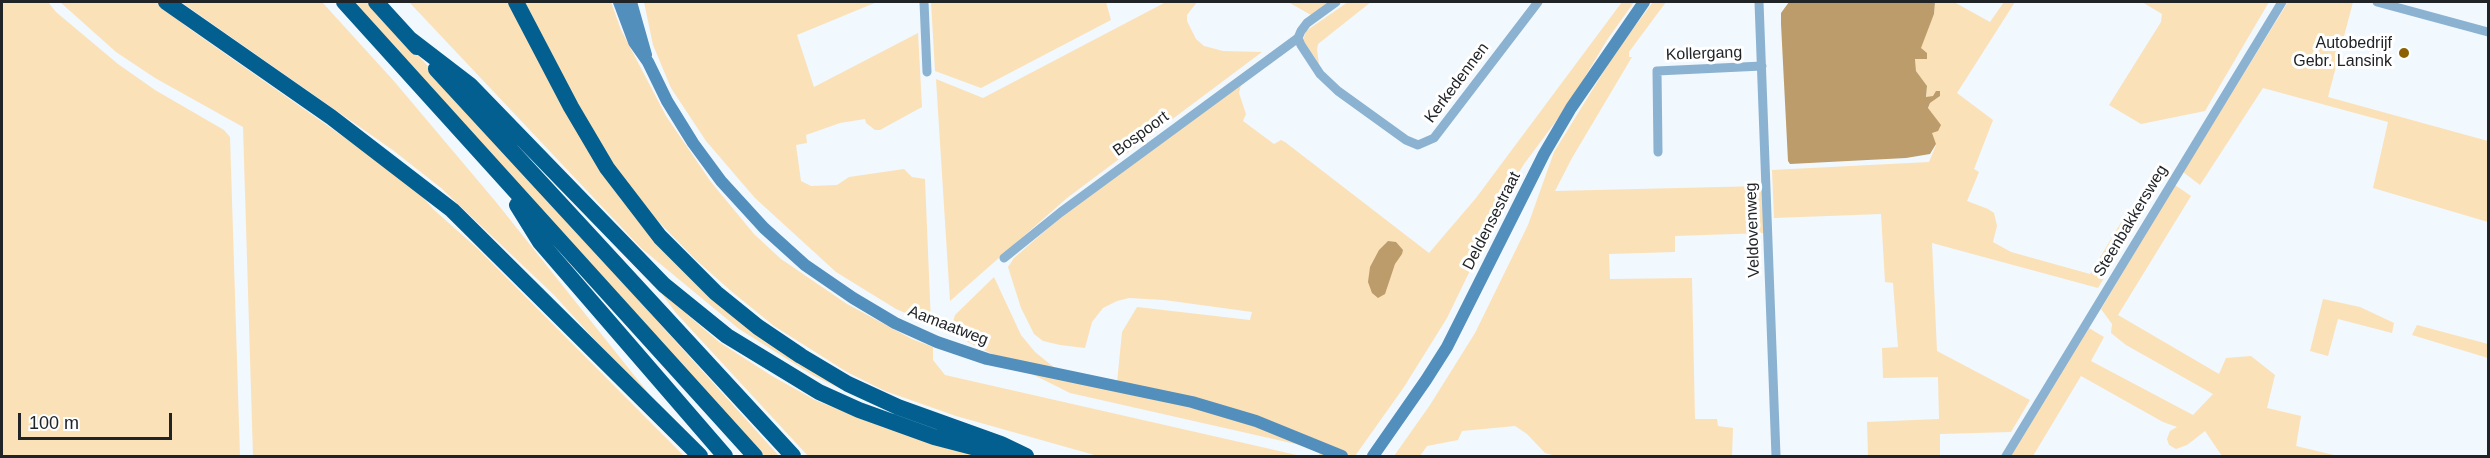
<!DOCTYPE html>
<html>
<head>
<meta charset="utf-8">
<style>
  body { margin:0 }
  #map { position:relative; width:2490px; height:458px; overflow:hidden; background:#f1f8fe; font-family:Helvetica,sans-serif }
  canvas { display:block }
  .frame { position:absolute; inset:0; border:3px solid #212427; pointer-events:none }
  .scale { position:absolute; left:18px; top:413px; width:154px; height:27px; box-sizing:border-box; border:3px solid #212427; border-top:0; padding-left:8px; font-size:18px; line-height:21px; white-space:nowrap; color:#212427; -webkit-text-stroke:4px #fff; paint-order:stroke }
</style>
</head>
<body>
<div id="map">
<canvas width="2490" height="458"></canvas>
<div class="frame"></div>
<div class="scale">100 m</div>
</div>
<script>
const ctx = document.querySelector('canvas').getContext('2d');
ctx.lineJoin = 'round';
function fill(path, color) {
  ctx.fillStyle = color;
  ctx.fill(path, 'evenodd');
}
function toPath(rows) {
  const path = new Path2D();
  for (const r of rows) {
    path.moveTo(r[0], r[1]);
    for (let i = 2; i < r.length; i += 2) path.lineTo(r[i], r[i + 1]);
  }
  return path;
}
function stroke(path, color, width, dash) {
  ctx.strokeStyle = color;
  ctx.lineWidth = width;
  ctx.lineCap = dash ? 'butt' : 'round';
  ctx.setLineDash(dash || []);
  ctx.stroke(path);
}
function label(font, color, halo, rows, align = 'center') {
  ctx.font = font + ' Helvetica,sans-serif';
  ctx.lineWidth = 6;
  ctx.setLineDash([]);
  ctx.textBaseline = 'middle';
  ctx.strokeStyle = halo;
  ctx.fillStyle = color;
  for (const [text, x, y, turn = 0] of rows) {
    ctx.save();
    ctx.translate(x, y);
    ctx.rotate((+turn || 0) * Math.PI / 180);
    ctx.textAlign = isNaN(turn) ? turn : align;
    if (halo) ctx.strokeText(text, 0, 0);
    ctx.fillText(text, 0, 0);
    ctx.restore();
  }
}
fill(toPath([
  [2,2,48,2,56,12,118,64,155,90,224,130,230,137,240,456,2,456],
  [60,2,158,2,187,27,358,147,422,196,433,209,478,249,684,456,253,456,243,127,155,78,116,52],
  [181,2,322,2,393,80,496,202,665,414,635,384,554,295,441,188,394,151],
  [350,2,370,2,779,456,764,456,758,451],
  [409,2,509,2,614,190,637,220,659,247,841,389,814,376,739,329,641,248],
  [524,2,611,2,621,30,666,116,711,182,754,234,781,259,847,304,912,339,933,347,933,360,945,375,1301,456,1098,456,956,416,885,391,847,372,774,326,731,291,695,259,655,218,603,152],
  [644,2,877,2,797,35,814,87,918,33,922,107,880,130,875,130,866,123,865,119,840,123,806,135,807,143,796,145,801,181,811,186,837,185,849,177,904,169,912,177,925,179,931,324,896,309,836,272,755,198,706,141,671,88,653,45],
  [931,2,1106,2,1111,20,981,88,935,71],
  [1166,2,1197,2,1187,15,1187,21,1196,39,1204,46,1223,51,1262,52,1067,198,950,301,936,79,983,98],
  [1288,2,1329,2,1311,15],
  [1348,2,1371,2,1318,44,1317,50,1319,64,1303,40,1306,31],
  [1622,2,1634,2,1607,40,1568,105,1524,164,1513,182,1447,318,1404,387,1355,456,1318,456,1322,450,1070,393,958,337,951,328,955,315,994,277,1021,335,1035,352,1071,381,1117,383,1122,332,1137,307,1250,320,1252,312,1164,300,1129,298,1117,301,1103,308,1092,322,1085,348,1060,345,1043,341,1034,334,1021,308,1008,267,1014,258,1062,216,1242,81,1239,93,1246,114,1243,121,1274,144,1281,140,1285,142,1429,253,1476,198],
  [1653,2,1666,2,1629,52,1629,57,1632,57,1572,158,1555,191,1762,186,1764,233,1675,236,1675,252,1609,254,1610,279,1692,278,1695,419,1717,419,1718,426,1733,428,1732,456,1556,456,1545,453,1527,434,1515,426,1462,431,1458,440,1427,446,1420,456,1394,456,1430,405,1475,333,1528,225,1554,152,1617,50],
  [1935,2,1954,2,1990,22,2004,2,2015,2,1957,93,1993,120,1974,169,1979,172,1967,201,1988,209,1994,213,1997,226,1993,242,2011,252,2090,274,2128,211,2141,216,2098,288,1932,243,1937,351,2030,400,2011,432,1940,434,1940,456,1868,456,1867,422,1939,419,1938,377,1883,378,1882,348,1898,347,1893,283,1885,282,1881,214,1774,218,1772,170,1929,162,1936,145,1932,138,1928,109,1930,103,1940,96,1926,98,1927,87,1916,71,1915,58,1926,59,1920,49,1934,14],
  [2142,2,2269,2,2205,111,2141,124,2109,105,2161,22,2162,14],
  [2288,2,2353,2,2328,97,2488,141,2488,222,2373,188,2388,122,2263,88,2200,185,2183,172],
  [2175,185,2191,196,2118,315,2219,374,2226,358,2251,356,2275,375,2267,408,2301,416,2296,446,2338,456,2222,456,2205,431,2187,445,2176,449,2169,445,2167,439,2170,431,2177,427,2163,422,2081,376,2033,456,2011,456,2089,328,2104,337,2091,361,2193,415,2213,394,2126,345,2111,333,2112,324,2101,309],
  [659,290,719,342,772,376,815,400,882,427,982,456,808,456,676,313],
  [2323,299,2360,307,2394,323,2392,333,2338,319,2328,356,2310,351],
  [2417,325,2488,344,2488,358,2412,335]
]), '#fbe1b8');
fill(toPath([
  [1789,2,1935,2,1934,14,1921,48,1927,53,1927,59,1915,59,1916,71,1927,86,1926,97,1933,96,1936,91,1940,91,1940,96,1930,103,1928,108,1941,125,1938,131,1932,133,1936,144,1930,154,1906,158,1790,164,1788,161,1781,24,1781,13],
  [1388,241,1396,242,1403,250,1402,254,1395,264,1385,294,1378,298,1372,293,1368,282,1370,267,1379,250]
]), '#bc9c6a');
stroke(toPath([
  [924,2,927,72],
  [1336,2,1307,23,1301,31,1298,38,1301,45,1320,74,1338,91,1406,140,1418,145,1434,138,1538,2],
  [1759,2,1776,456],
  [2377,2,2488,32],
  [1658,152,1657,71,1762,66],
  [1004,258,1061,212,1298,38],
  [2006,456,2282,2]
]), '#8bb2d1', 9);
stroke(toPath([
  [619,2,634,42,648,62,667,101,693,143,721,181,764,228,805,265,853,298,895,323,937,342,987,359,1192,402,1256,421,1342,456],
  [631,2,646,55],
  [1373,456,1426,380,1447,347,1544,154,1571,108,1644,2]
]), '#528fbc', 12);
stroke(toPath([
  [166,2,331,117,452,210,700,456],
  [344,2,755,456],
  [376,2,417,47],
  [516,2,571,107,607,168,660,237,716,293,758,327,801,356,848,384,898,407,1001,444,1026,456],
  [410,39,470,85,664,285,727,336,819,392,859,410,934,437,1007,456],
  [436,69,793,456],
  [517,205,540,242,725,456]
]), '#025f90', 16);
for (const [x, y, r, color] of [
  [2404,53,6,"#8b6103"]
]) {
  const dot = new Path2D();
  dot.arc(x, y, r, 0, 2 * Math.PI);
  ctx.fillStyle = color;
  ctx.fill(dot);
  stroke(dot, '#fff', 2);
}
label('16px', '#212427', '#fff', [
  ["Autobedrijf",2392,44],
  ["Gebr. Lansink",2392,62]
], 'right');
label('16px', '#212427', '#fff', [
  ["Kollergang",1704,54,-2],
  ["Kerkedennen",1457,83,-53],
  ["Bospoort",1141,134,-36],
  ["Deldensestraat",1492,221,-63],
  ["Steenbakkersweg",2131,221,-59],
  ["Veldovenweg",1753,230,-92],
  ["Aamaatweg",948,326,21]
]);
</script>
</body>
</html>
